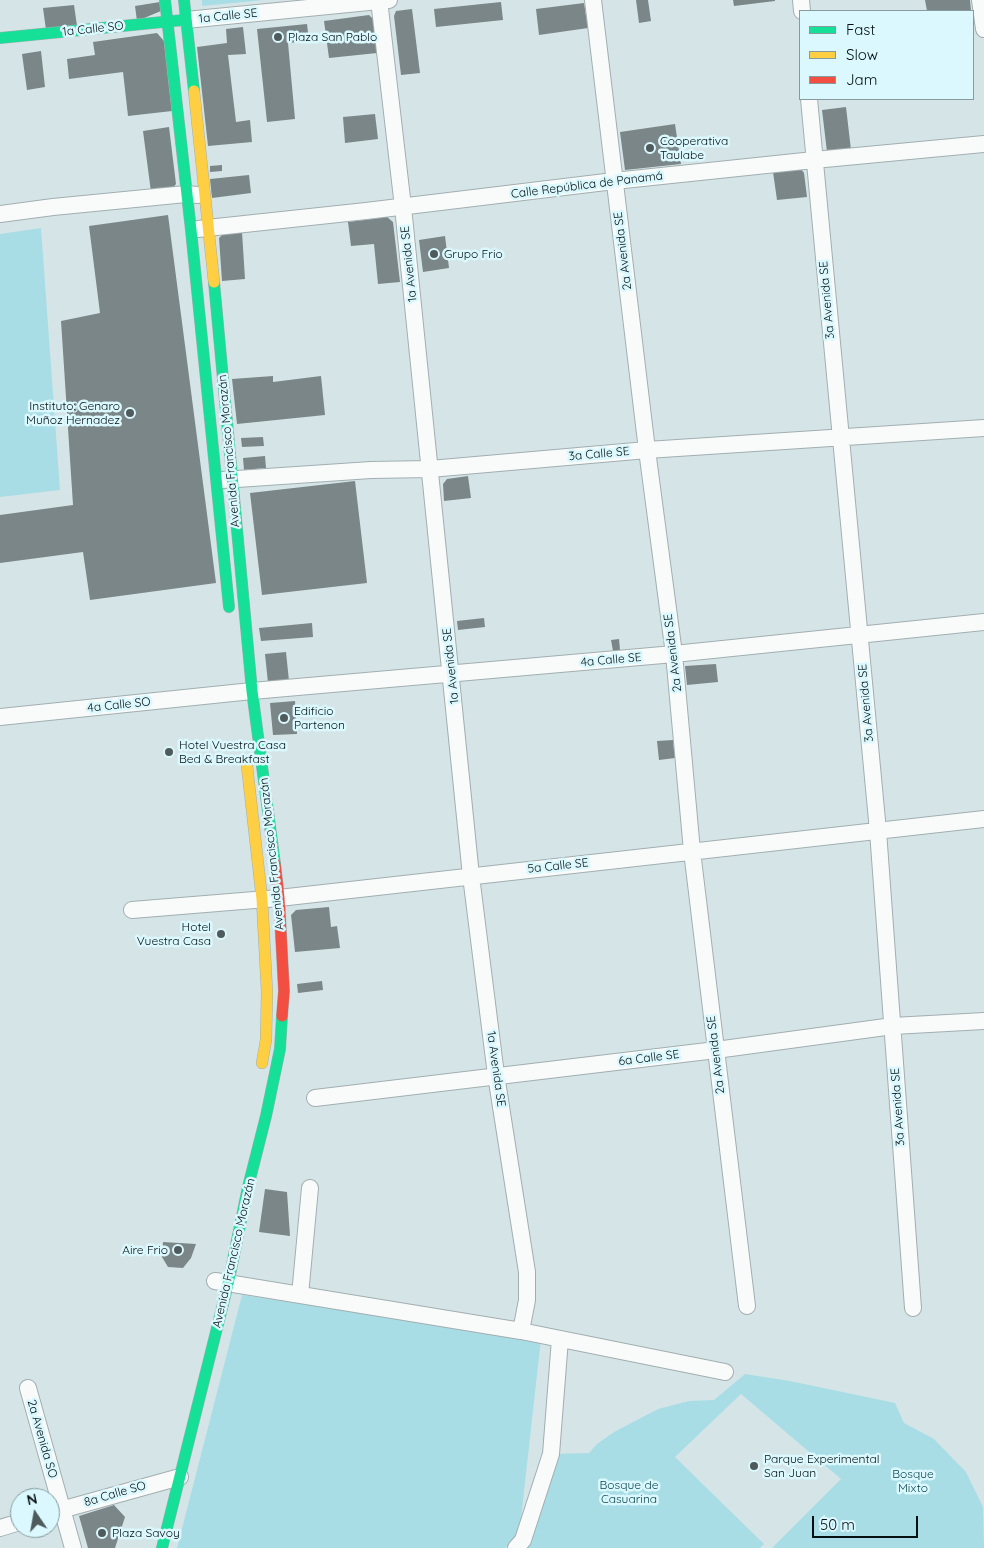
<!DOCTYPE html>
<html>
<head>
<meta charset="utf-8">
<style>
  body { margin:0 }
  #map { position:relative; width:984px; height:1548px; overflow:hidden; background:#d5e5e7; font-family:Quicksand,sans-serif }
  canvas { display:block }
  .legend { position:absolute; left:799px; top:10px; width:175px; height:90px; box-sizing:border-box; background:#daf8fd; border:1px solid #859b9f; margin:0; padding:6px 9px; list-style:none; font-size:15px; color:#060f11 }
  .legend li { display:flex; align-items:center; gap:10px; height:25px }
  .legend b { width:25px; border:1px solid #859b9f }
  .north { position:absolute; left:10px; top:1488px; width:50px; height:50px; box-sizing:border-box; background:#daf8fd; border:1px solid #859b9f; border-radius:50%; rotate:348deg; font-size:14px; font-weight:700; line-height:20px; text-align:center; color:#060f11 }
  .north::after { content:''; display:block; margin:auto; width:18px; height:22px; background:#4e5a5c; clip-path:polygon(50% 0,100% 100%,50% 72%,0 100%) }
  .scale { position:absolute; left:812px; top:1516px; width:106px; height:22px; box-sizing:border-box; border:2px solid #060f11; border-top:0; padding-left:6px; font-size:15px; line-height:18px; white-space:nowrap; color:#060f11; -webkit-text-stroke:4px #daf8fd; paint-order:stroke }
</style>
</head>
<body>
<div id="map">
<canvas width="984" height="1548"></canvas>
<ul class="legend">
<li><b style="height:6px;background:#16e098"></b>Fast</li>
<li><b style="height:6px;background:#ffcf43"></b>Slow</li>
<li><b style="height:6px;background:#f24e42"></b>Jam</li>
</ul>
<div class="north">N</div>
<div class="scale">50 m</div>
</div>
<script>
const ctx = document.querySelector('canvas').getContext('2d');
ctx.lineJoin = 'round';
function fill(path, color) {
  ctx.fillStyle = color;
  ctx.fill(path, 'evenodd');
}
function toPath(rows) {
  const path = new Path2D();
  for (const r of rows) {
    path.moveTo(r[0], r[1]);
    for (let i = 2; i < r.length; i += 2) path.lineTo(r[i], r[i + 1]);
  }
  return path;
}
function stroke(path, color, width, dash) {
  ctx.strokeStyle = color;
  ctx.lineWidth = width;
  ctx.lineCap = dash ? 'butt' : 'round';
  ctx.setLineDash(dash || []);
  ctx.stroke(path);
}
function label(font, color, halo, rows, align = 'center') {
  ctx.font = font + ' Quicksand,sans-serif';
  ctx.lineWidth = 5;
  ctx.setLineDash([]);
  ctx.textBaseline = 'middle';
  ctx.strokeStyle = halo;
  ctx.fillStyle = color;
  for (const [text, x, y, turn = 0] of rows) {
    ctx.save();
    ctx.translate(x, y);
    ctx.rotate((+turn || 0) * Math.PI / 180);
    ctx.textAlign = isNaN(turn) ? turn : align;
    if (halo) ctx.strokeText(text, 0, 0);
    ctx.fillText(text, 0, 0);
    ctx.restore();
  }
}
fill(toPath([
  [202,0,264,0,202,6],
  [41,228,60,490,0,497,0,234],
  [242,1295,541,1339,519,1536,505,1548,177,1548],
  [745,1374,790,1381,895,1403,904,1423,934,1439,966,1472,983,1507,984,1548,772,1548,841,1479,741,1394,675,1457,764,1544,760,1548,515,1548,551,1454,589,1453,597,1444,614,1432,658,1409,689,1401,714,1400]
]), '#a9dde6');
fill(toPath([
  [636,0,648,0,651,21,639,23],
  [733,0,775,0,775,1,734,6],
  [925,0,970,0,971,11,927,11],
  [160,2,161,11,137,21,135,6],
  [501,2,503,20,436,27,434,9],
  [584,3,588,28,539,35,536,9],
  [74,5,77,26,46,30,43,8],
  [412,9,420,73,401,75,394,16,396,11],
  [369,15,373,19,377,53,329,58,324,21],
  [307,24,309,41,288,43,295,119,267,122,257,29],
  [243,27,246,54,228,55,236,122,250,120,252,142,208,146,197,47,227,43,226,29],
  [157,33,164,41,172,111,128,116,123,72,69,79,67,59,95,55,93,42],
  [41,51,45,87,27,90,22,54],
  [846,107,851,150,827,152,822,110],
  [375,114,378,139,345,143,343,117],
  [675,124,681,164,625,170,620,132],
  [169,127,176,184,172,189,151,192,143,131],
  [222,165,222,171,210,172,210,166],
  [801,169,804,173,807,197,777,200,773,172],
  [249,175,251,193,212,198,210,179],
  [168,215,216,583,90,600,83,552,0,563,0,515,73,505,61,321,100,313,89,226],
  [387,217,393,222,400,282,378,284,374,244,351,246,348,222],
  [242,232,245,279,222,281,219,238,224,233],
  [445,236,449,268,423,272,419,240],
  [273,376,273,382,321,376,325,415,237,424,232,379],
  [263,437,264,446,242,447,241,438],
  [265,456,266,468,244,470,243,458],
  [468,476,471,498,444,501,443,484,447,479],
  [355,481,367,583,262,595,250,493],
  [484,618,485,627,458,630,457,621],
  [312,623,313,637,261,641,259,628],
  [619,639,620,650,613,651,611,640],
  [286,652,289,681,268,683,265,654],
  [716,664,718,682,687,685,685,666],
  [295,701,297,734,273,735,270,703],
  [673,740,675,758,659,760,657,741],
  [329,907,331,927,337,926,340,948,295,952,291,915,296,910],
  [322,981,323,990,298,993,297,984],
  [265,1189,287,1192,290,1236,259,1232],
  [163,1242,196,1244,191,1258,183,1268,168,1267,162,1257],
  [114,1505,125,1517,115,1548,88,1548,79,1516]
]), '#7a8687');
const street = toPath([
  [379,0,403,207,471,876,496,1075,527,1272,527,1300,521,1331],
  [593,0,647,450,674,654,692,851,747,1306],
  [801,0,802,11],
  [980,0,984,29],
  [186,20,389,0],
  [809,99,878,831,913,1308],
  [0,214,53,207,186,194,198,195],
  [198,229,366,211,614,181,814,160,984,144],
  [222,480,371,470,430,469,647,450,984,428],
  [0,717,252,691,674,654,984,622],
  [132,910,279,898,984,819],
  [315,1098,716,1050,893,1026,984,1021],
  [215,1281,521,1331,725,1372],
  [300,1295,310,1188],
  [28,1388,73,1548],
  [50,1513,180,1477],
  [0,1528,20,1522],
  [516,1548,523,1540,551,1454,560,1339]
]);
const fast = toPath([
  [165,0,191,230,229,607],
  [184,0,194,91],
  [0,38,183,20],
  [214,282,252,691,275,864],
  [162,1548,228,1284,248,1187,266,1116,280,1049,282,1016]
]);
const slow = toPath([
  [194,91,214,282],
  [247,766,262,899,267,992,266,1040,262,1063]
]);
const jam = toPath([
  [275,864,279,898,284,991,282,1016]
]);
stroke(street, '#a2aeb0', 18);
stroke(fast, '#a2aeb0', 12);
stroke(slow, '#a2aeb0', 12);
stroke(jam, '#a2aeb0', 12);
stroke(street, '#f9fbfb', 16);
stroke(fast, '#16e098', 11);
stroke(slow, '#ffcf43', 11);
stroke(jam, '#f24e42', 11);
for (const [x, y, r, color] of [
  [278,37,5,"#4e5a5c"],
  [650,148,5,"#4e5a5c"],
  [434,254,5,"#4e5a5c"],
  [130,413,5,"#4e5a5c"],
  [284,718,5,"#4e5a5c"],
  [169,752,5,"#4e5a5c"],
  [221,934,5,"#4e5a5c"],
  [178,1250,5,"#4e5a5c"],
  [754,1466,5,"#4e5a5c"],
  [102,1533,5,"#4e5a5c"]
]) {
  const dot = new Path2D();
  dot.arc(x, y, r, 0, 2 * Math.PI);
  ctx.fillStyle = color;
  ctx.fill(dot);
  stroke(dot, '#daf8fd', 2);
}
label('12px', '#060f11', '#daf8fd', [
  ["1a Calle SE",228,16,-6],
  ["1a Calle SO",93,29,-6],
  ["Calle República de Panamá",587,185,-7],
  ["2a Avenida SE",623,251,-97],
  ["1a Avenida SE",409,264,-96],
  ["3a Avenida SE",827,300,-95],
  ["Avenida Francisco Morazán",229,451,-95],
  ["3a Calle SE",599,454,-5],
  ["2a Avenida SE",673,653,-97],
  ["4a Calle SE",611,660,-5],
  ["1a Avenida SE",451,666,-96],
  ["3a Avenida SE",866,703,-95],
  ["4a Calle SO",119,705,-6],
  ["Avenida Francisco Morazán",272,854,-96],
  ["5a Calle SE",558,866,-6],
  ["2a Avenida SE",716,1055,-97],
  ["6a Calle SE",649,1058,-7],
  ["1a Avenida SE",496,1069,82],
  ["3a Avenida SE",898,1107,-94],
  ["Avenida Francisco Morazán",234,1253,-77],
  ["2a Avenida SO",42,1439,74],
  ["8a Calle SO",115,1494,-16]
]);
label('12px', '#060f11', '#daf8fd', [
  ["Plaza San Pablo",288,37],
  ["Cooperativa",660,141],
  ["Taulabe",660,155],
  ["Grupo Frio",444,254],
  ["Instituto: Genaro",120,406,"right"],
  ["Muñoz Hernadez",120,420,"right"],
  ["Edificio",294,711],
  ["Partenon",294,725],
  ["Hotel Vuestra Casa",179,745],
  ["Bed & Breakfast",179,759],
  ["Hotel",211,927,"right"],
  ["Vuestra Casa",211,941,"right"],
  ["Aire Frio",168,1250,"right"],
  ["Parque Experimental",764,1459],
  ["San Juan",764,1473],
  ["Plaza Savoy",112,1533]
], 'left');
label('12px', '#0b464e', '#daf8fd', [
  ["Bosque",913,1474],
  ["Mixto",913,1488],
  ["Bosque de",629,1485],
  ["Casuarina",629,1499]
]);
</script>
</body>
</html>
